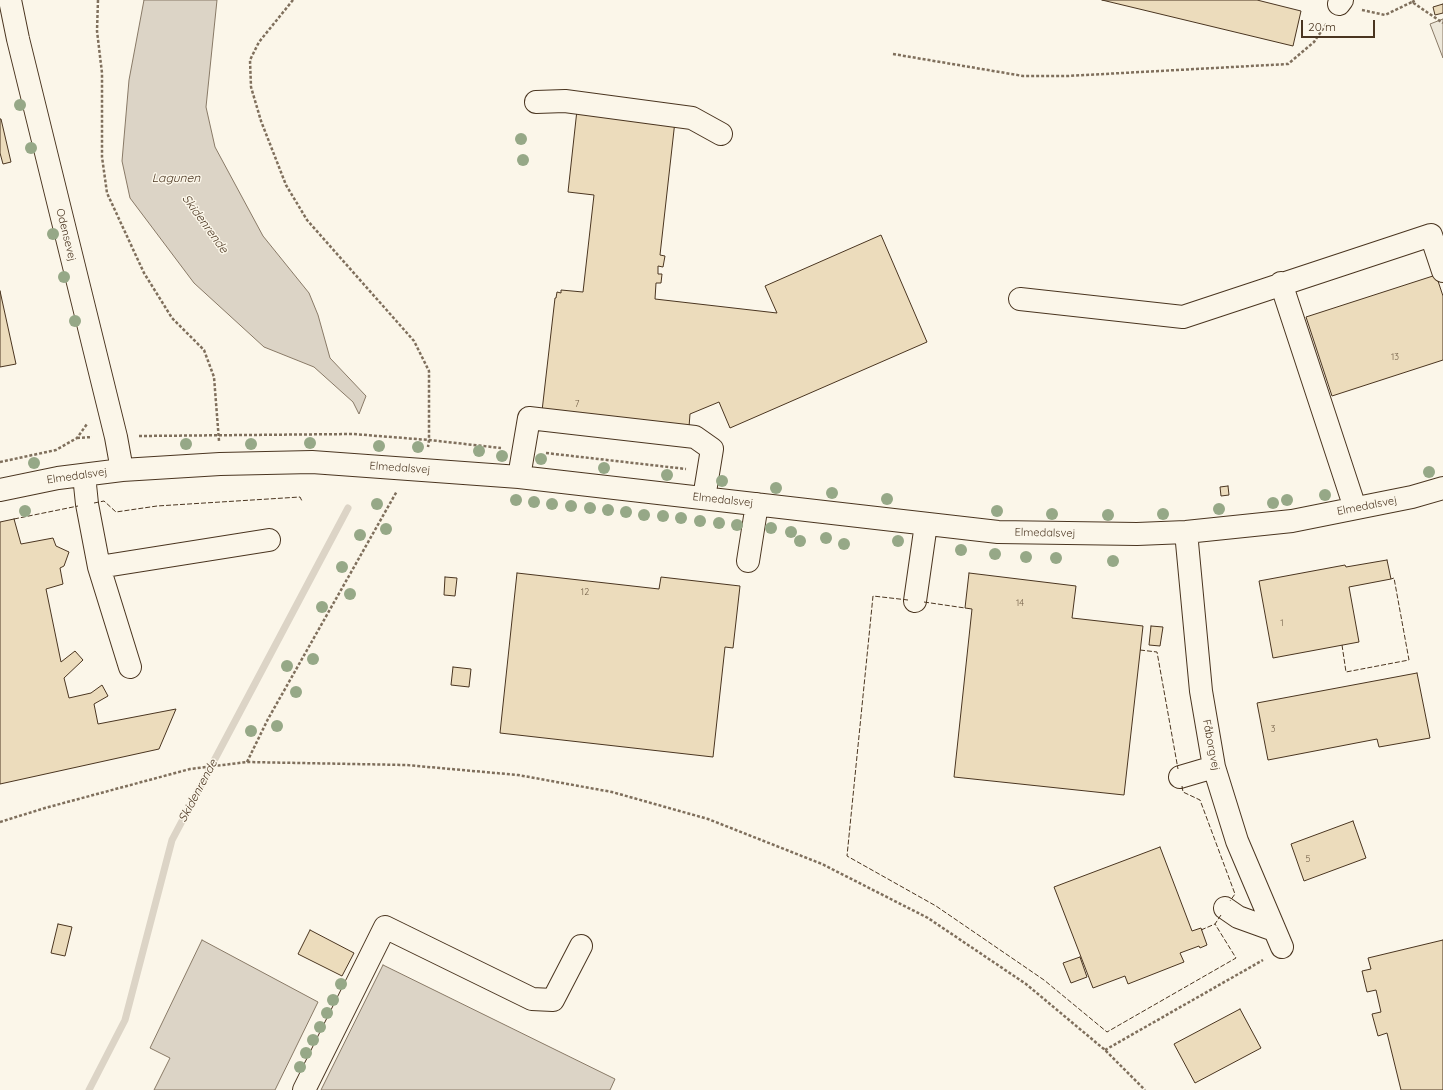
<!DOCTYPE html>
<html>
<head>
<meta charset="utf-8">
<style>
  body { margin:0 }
  #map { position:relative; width:1443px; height:1090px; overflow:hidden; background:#fbf6e9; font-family:Quicksand,sans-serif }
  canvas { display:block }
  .scale { position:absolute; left:1301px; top:20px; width:74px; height:18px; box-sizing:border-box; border:2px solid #4a3520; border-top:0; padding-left:5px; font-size:12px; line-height:14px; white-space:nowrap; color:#4a3520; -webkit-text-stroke:3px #fbf6e9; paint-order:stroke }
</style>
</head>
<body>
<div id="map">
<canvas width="1443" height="1090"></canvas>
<div class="scale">20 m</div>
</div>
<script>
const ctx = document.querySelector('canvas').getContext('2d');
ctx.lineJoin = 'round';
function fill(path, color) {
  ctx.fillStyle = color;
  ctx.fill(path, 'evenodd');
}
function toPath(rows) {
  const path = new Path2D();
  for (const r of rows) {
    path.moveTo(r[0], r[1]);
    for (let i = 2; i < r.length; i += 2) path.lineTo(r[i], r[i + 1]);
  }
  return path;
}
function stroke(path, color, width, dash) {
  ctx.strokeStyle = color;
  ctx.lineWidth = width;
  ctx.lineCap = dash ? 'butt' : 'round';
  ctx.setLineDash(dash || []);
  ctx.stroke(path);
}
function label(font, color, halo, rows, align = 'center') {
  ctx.font = font + ' Quicksand,sans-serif';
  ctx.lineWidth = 3;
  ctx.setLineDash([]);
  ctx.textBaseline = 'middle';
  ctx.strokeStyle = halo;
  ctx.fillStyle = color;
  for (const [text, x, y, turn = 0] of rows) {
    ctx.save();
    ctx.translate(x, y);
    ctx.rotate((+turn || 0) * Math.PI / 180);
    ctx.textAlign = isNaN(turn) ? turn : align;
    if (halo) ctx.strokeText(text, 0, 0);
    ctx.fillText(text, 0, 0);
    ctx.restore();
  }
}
const parking = toPath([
  [1443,19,1443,58,1430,24,1443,19]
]);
fill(parking, '#ede7d9');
stroke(parking, '#887966', 1);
const water = toPath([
  [144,0,217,0,206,107,215,147,263,236,309,293,318,315,330,358,366,396,359,414,353,402,314,367,264,347,194,283,130,198,122,161,129,80,144,0],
  [202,940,318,1002,275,1090,154,1090,170,1058,150,1048,202,940],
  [383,965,615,1079,610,1090,321,1090,383,965]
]);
fill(water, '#dcd4c6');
stroke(water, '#887966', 1);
stroke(toPath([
  [89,1090,125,1020,172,840,348,508]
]), '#dcd4c6', 7);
const building = toPath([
  [1102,0,1257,0,1301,11,1293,46,1102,0],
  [1443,4,1443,13,1435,15,1433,7,1443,4],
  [577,110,675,121,660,255,665,256,663,267,658,266,658,274,662,274,661,283,656,283,655,299,777,313,765,286,881,235,927,342,730,428,719,402,690,414,689,427,542,411,555,298,556,298,557,292,561,293,561,290,583,292,594,195,568,192,577,110],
  [0,119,1,119,11,162,3,164,0,153,0,119],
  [1436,275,1443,296,1443,360,1332,396,1306,317,1436,275],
  [0,291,16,364,0,367,0,291],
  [1228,486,1229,495,1221,496,1220,487,1228,486],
  [14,519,21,544,53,538,56,546,69,552,64,566,60,568,63,584,46,589,61,662,75,651,83,660,64,678,69,698,91,693,102,685,108,696,94,704,98,724,176,709,159,749,0,784,0,522,14,519],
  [1387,560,1391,579,1349,587,1359,642,1273,658,1259,581,1345,565,1346,567,1387,560],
  [517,573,659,589,661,577,740,586,733,648,725,647,713,757,500,733,517,573],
  [969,573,1076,586,1072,618,1143,626,1124,795,954,777,972,609,965,608,969,573],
  [445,577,457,578,455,596,444,595,445,577],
  [1151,626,1163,627,1160,646,1149,645,1151,626],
  [453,667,471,669,469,687,451,685,453,667],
  [1417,673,1430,738,1379,747,1377,739,1268,760,1257,703,1417,673],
  [1353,821,1366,858,1304,881,1291,844,1353,821],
  [1160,847,1192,931,1201,928,1207,945,1200,948,1199,946,1180,953,1184,962,1128,984,1125,976,1093,988,1054,887,1160,847],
  [58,924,72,927,65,956,51,953,58,924],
  [310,930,354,953,342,976,298,954,310,930],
  [1443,940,1443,1090,1401,1090,1387,1033,1378,1036,1372,1014,1381,1012,1376,990,1367,992,1362,971,1371,969,1368,958,1443,940],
  [1080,957,1087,977,1071,983,1063,963,1080,957],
  [1240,1009,1261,1048,1195,1083,1174,1044,1240,1009]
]);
fill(building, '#ecdcbc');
stroke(building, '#4a3520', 1);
const minor = toPath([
  [10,0,18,39,116,437,122,470],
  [1339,4,1342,0],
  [536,102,565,101,692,118,721,134],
  [1281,283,1355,508],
  [1020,299,1183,317,1431,235,1443,271],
  [84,475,87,504,99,567,269,540],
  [519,477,529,418,695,437,712,449,704,498],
  [0,490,58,478,122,470,220,464,312,462,519,477,998,532,1137,534,1186,532,1292,521,1412,497,1443,488],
  [1186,532,1201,691,1214,767,1237,841,1282,947],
  [748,561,757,504],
  [99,567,130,667],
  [915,601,926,524],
  [1180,777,1214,767],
  [1225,908,1238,917,1274,930],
  [304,1090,385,927,532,999,553,1000,581,946]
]);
stroke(minor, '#4a3520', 24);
stroke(toPath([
  [98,0,97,31,102,73,102,157,107,193,144,273,172,318,204,350,214,377,219,441],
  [293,0,259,42,250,60,251,87,261,121,286,185,307,220,414,341,429,371,429,440,428,447],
  [1412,2,1416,0],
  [1362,10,1385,15,1412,2,1443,23],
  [893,54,1023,76,1067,76,1288,64,1314,42,1327,23],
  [139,436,353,434,429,440,501,448],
  [77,438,92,437],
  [546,453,686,469],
  [0,462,56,450,77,438,87,424],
  [247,762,268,719,397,491],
  [0,822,45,808,190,769,247,762,406,765,518,775,612,792,708,819,822,864,928,918,1026,984,1105,1050,1145,1090],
  [1105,1050,1263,960]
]), '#7f6f5c', 2.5, [3, 2]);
stroke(minor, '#fbf6e9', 22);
stroke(toPath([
  [94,503,104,501,116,512,157,506,300,497,302,501],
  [14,519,78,506],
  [908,600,873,596,847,856,936,906,1044,980,1107,1032,1236,958,1215,924],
  [924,602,965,608],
  [1342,645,1346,672,1409,660,1394,578,1391,579],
  [1140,650,1157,652,1178,769],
  [1182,786,1183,792,1200,800,1235,894,1230,901],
  [1201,930,1215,924,1221,915]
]), '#4a3520', 1, [5, 2]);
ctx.fillStyle = '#96a887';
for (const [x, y] of [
  [20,105],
  [521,139],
  [31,148],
  [523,160],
  [53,234],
  [64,277],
  [75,321],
  [310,443],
  [186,444],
  [251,444],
  [379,446],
  [418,447],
  [479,451],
  [502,456],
  [541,459],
  [34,463],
  [604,468],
  [1429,472],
  [667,475],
  [722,481],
  [776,488],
  [832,493],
  [1325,495],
  [887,499],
  [516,500],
  [1287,500],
  [534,502],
  [1273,503],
  [377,504],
  [552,504],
  [571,506],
  [590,508],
  [1219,509],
  [608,510],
  [25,511],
  [997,511],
  [626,512],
  [1052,514],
  [1163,514],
  [644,515],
  [1108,515],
  [663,516],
  [681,518],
  [700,521],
  [719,523],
  [737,525],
  [771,528],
  [386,529],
  [791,532],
  [360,535],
  [826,538],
  [800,541],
  [898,541],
  [844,544],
  [961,550],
  [995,554],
  [1026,557],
  [1056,558],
  [1113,561],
  [342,567],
  [350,594],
  [322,607],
  [313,659],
  [287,666],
  [296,692],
  [277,726],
  [251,731],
  [341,984],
  [333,1000],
  [327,1013],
  [320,1027],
  [313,1040],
  [306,1053],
  [300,1067]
]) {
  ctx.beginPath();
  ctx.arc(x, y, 6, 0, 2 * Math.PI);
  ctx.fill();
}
label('9px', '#725f47', null, [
  ["13",1395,357],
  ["7",577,404],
  ["12",585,592],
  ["14",1020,603],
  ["1",1282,623],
  ["3",1273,729],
  ["5",1308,859]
]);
label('11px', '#4a3520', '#fbf6e9', [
  ["Odensevej",66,235,76],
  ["Elmedalsvej",400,468,4],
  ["Elmedalsvej",77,476,-8],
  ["Elmedalsvej",723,500,6],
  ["Elmedalsvej",1367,506,-11],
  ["Elmedalsvej",1045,533,1],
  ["Fåborgvej",1211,745,79]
]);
label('italic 12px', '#4a3520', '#fbf6e9', [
  ["Lagunen",176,178],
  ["Skidenrende",205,224,54],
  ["Skidenrende",198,791,-62]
]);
</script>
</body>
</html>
